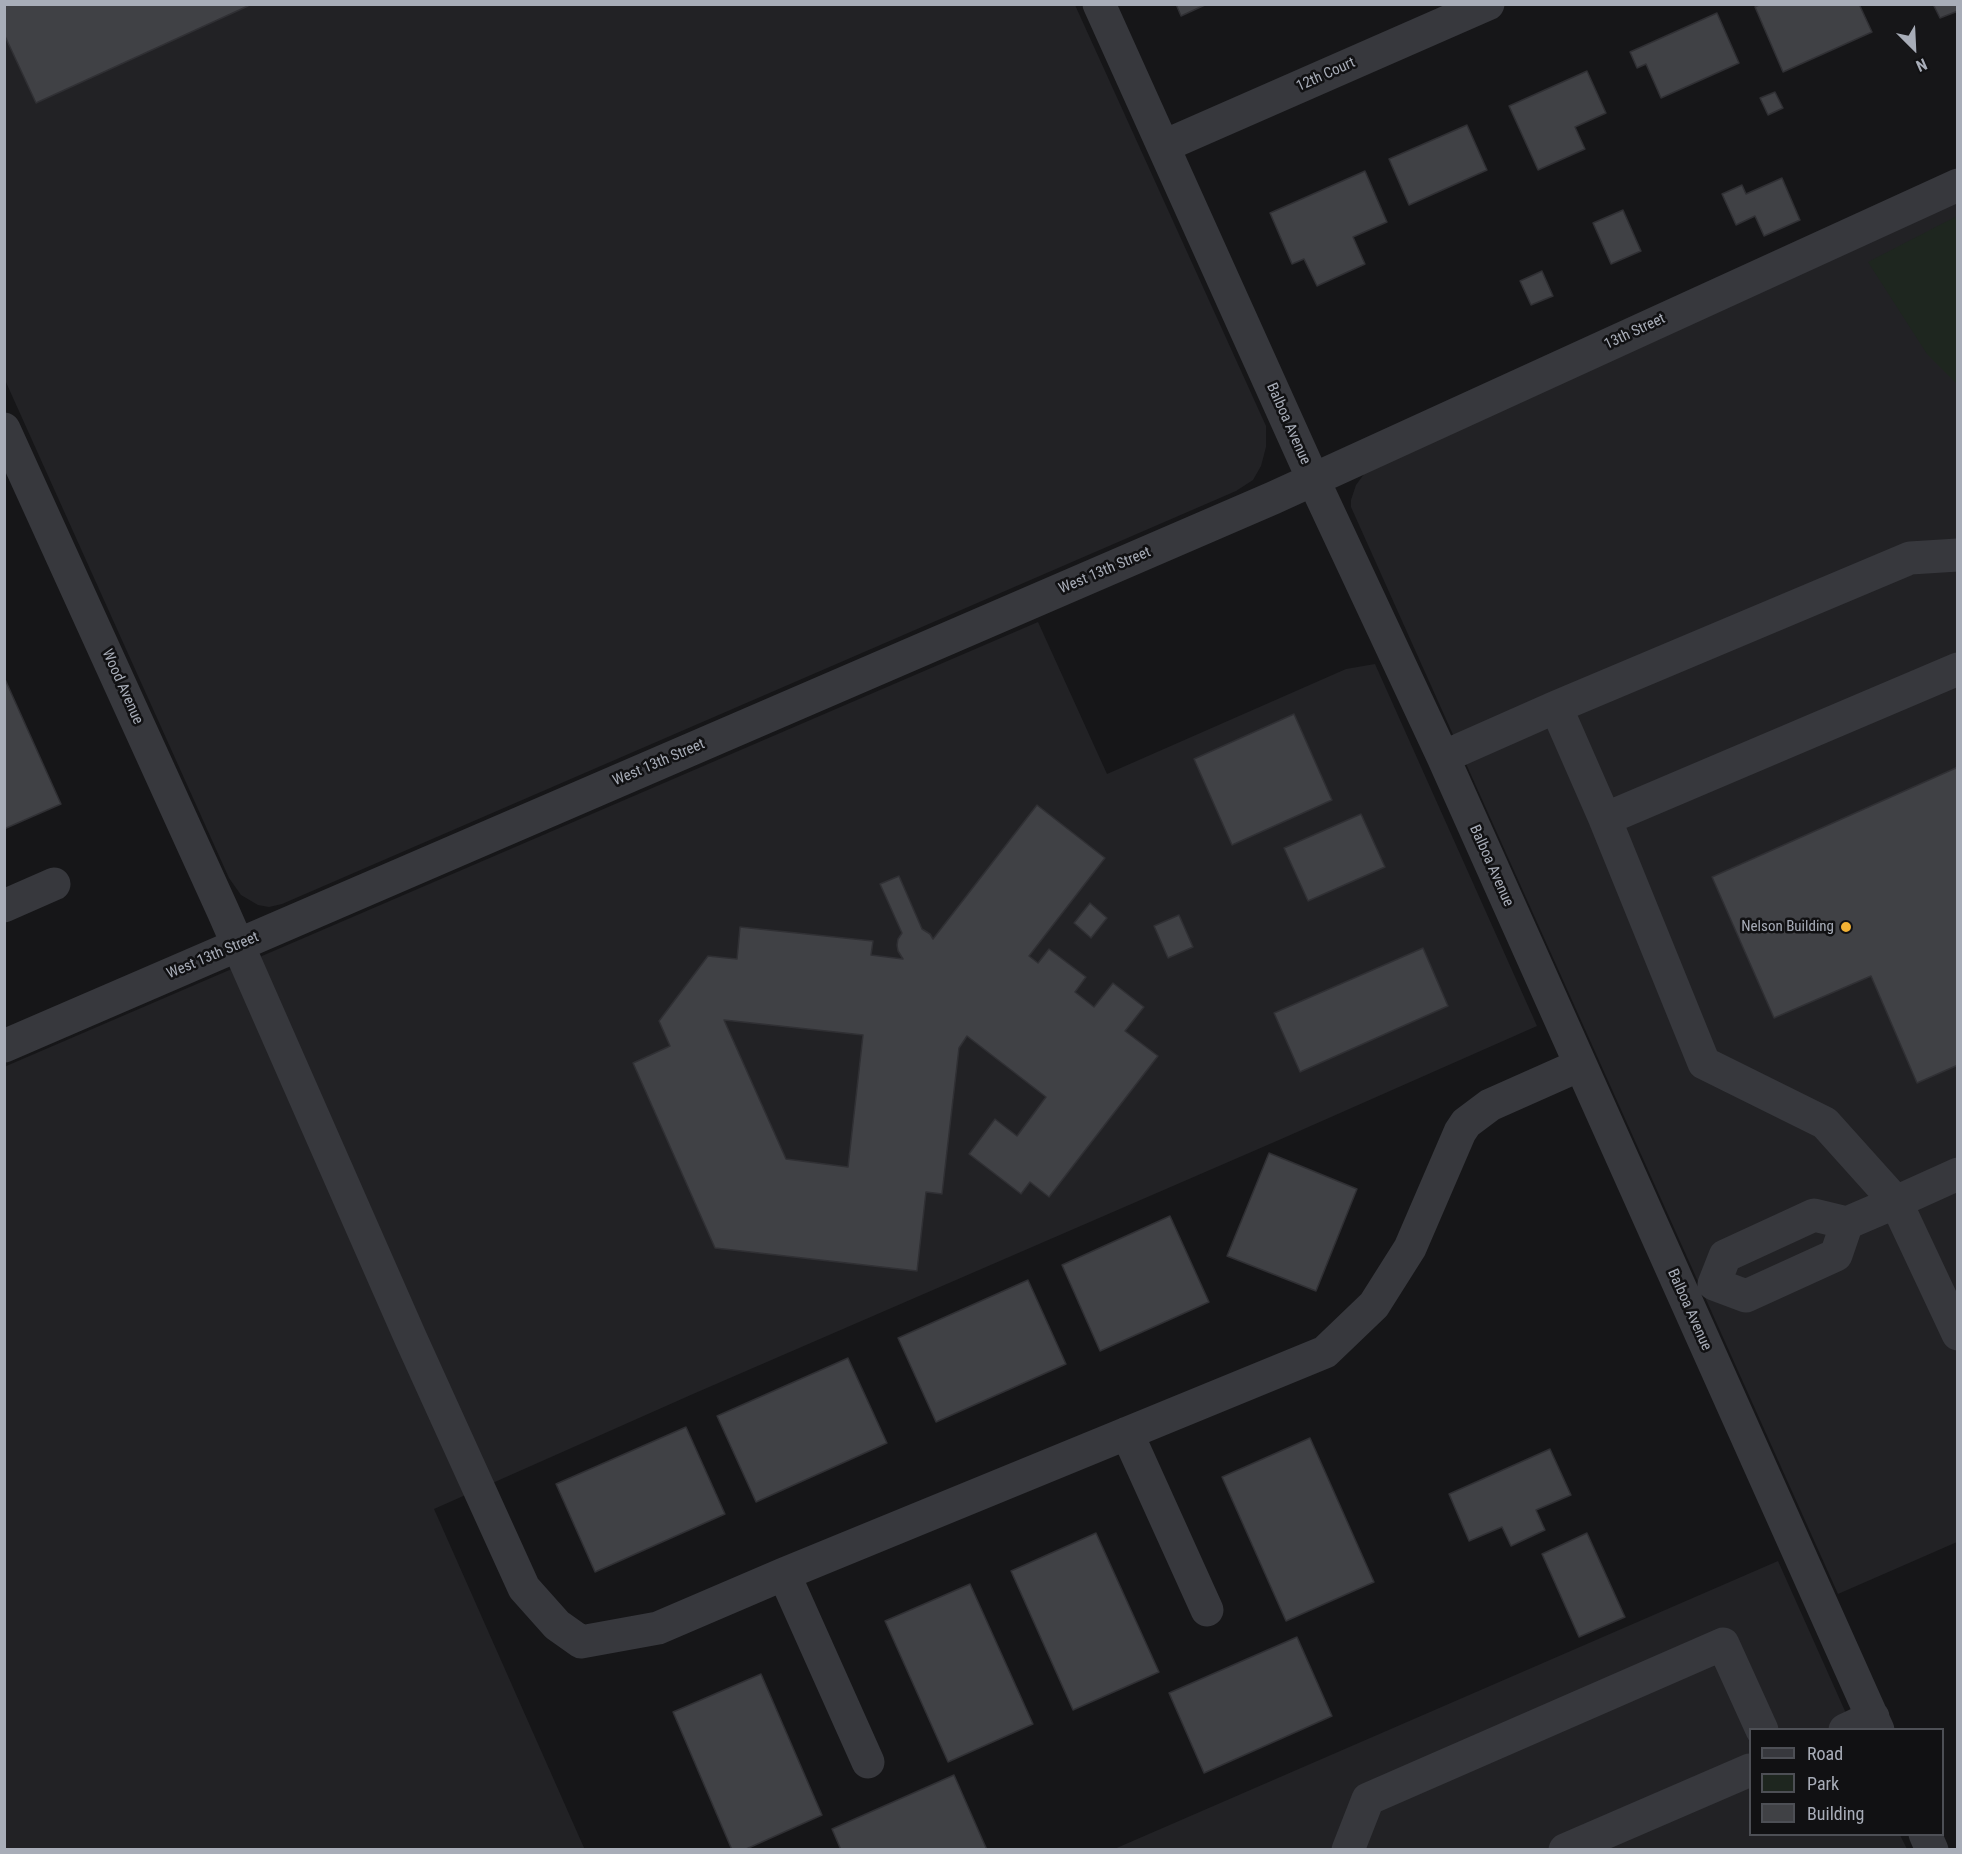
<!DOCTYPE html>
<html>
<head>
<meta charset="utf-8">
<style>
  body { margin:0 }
  #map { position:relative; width:1962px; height:1854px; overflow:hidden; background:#161618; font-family:"Roboto Condensed",sans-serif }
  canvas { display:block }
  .frame { position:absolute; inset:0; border:6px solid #a8adb8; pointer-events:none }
  .legend { position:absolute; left:1749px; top:1728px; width:195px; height:108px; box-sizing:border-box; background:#111113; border:2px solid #4d4f55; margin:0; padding:8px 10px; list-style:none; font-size:18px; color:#a8adb8 }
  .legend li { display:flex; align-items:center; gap:12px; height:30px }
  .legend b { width:30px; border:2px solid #4d4f55 }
  .north { position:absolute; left:1884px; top:18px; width:60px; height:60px; -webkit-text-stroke:4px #111113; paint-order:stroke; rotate:156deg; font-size:16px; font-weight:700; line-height:24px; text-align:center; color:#a8adb8 }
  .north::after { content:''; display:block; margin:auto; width:21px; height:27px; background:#a8adb8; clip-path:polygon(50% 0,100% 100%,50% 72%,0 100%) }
</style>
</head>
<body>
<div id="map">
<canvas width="1962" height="1854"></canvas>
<div class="frame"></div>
<ul class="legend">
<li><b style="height:8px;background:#37383d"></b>Road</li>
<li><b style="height:16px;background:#1e261f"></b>Park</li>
<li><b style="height:16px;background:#404145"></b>Building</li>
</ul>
<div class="north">N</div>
</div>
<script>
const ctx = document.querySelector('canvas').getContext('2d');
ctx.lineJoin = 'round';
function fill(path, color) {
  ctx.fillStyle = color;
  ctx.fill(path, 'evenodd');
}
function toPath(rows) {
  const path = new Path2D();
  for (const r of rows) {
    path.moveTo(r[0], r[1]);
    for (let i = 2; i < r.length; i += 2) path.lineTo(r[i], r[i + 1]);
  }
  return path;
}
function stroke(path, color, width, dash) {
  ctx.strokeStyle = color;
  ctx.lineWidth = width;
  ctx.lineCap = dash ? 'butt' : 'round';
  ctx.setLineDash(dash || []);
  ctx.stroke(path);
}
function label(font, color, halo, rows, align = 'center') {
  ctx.font = font + ' "Roboto Condensed",sans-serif';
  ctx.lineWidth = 5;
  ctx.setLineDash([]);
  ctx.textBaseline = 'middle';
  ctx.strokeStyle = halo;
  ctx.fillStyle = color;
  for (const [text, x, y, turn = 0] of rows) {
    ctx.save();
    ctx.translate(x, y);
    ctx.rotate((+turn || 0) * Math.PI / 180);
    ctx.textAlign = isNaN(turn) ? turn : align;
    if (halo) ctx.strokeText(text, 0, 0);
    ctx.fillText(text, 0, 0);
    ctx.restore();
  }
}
fill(toPath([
  [4,5,1075,5,1266,426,1266,447,1261,466,1253,480,1236,491,282,904,269,907,258,905,241,895,229,878,5,380],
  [1957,199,1957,1542,1838,1594,1351,507,1351,500,1356,485,1367,470],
  [1038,622,1107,774,1346,669,1375,664,1537,1026,1279,1140,693,1394,434,1509,585,1850,5,1849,4,1067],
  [1778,1561,1853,1729,1750,1730,1750,1834,1900,1835,1907,1849,1112,1850]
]), '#222225');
fill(toPath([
  [1957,216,1957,384,1927,354,1868,262]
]), '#1e261f');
const building = toPath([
  [4,4,247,4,248,6,36,103,4,34,4,4],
  [1176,4,1207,4,1181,16,1176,4],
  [1761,4,1859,4,1872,32,1783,72,1755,7,1761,4],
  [1933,4,1958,4,1958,11,1940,18,1933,4],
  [1717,13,1739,63,1661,98,1646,64,1637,68,1630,52,1717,13],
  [1587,71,1606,113,1575,127,1585,149,1538,170,1509,106,1587,71],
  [1775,92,1783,108,1768,115,1760,98,1775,92],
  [1467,125,1487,170,1409,205,1389,159,1467,125],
  [1365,171,1387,222,1353,237,1365,264,1317,286,1304,259,1292,264,1270,213,1365,171],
  [1782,178,1800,220,1764,236,1755,216,1736,225,1722,194,1742,185,1746,194,1782,178],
  [1623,210,1641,251,1611,264,1593,223,1623,210],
  [1542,271,1553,296,1531,305,1520,281,1542,271],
  [4,677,61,804,4,829,4,677],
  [1294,714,1332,800,1232,845,1194,759,1294,714],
  [1958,767,1958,1065,1917,1083,1871,976,1774,1018,1712,877,1958,767],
  [1037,805,1105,858,1029,956,1038,963,1049,949,1086,977,1075,992,1094,1007,1113,983,1144,1007,1125,1031,1158,1056,1049,1197,1030,1182,1021,1194,969,1154,995,1119,1017,1136,1046,1097,967,1036,959,1048,942,1194,926,1192,917,1271,715,1248,633,1063,670,1046,659,1021,708,956,737,959,740,927,873,941,871,955,903,959,898,951,897,945,898,939,902,933,880,884,899,876,922,929,930,934,933,939,1037,805],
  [724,1020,863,1035,848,1167,786,1159,724,1020],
  [1361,814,1385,867,1308,901,1284,848,1361,814],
  [1090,903,1107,918,1091,938,1074,923,1090,903],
  [1179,915,1193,947,1168,958,1154,926,1179,915],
  [1423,948,1448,1006,1300,1072,1274,1013,1423,948],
  [1269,1153,1357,1189,1316,1291,1227,1256,1269,1153],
  [1170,1216,1209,1302,1100,1351,1062,1265,1170,1216],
  [1028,1280,1066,1364,936,1422,898,1338,1028,1280],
  [848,1358,887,1443,756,1502,717,1416,848,1358],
  [686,1427,725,1514,595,1572,556,1484,686,1427],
  [1310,1438,1374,1582,1286,1621,1222,1477,1310,1438],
  [1550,1449,1571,1495,1536,1510,1545,1530,1511,1546,1502,1527,1469,1541,1449,1494,1550,1449],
  [1096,1533,1159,1672,1073,1710,1011,1571,1096,1533],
  [1587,1533,1625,1617,1579,1637,1542,1554,1587,1533],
  [970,1584,1033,1724,948,1762,885,1621,970,1584],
  [1297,1637,1332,1716,1204,1773,1169,1693,1297,1637],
  [761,1674,822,1815,744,1850,732,1850,673,1712,761,1674],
  [954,1775,987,1850,841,1850,832,1829,954,1775]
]);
fill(building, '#404145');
stroke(building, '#303034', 1.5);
stroke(toPath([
  [1099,4,1313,479,1443,757,1878,1730],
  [1164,146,1488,4],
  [4,429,223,911,411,1339,524,1588,557,1625,581,1642,658,1628,784,1574,1325,1352,1374,1305,1410,1248,1460,1132,1466,1123,1490,1105,1580,1065],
  [1556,707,1605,819],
  [1443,757,1556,707,1910,558,1958,555],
  [4,906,54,884],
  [4,1046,1273,498,1958,185],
  [1958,1174,1896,1202,1958,1334],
  [1847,1223,1836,1255,1746,1296,1714,1284,1725,1256,1814,1215,1847,1223,1896,1202,1825,1123,1704,1063,1605,819,1958,669],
  [1127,1433,1207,1610],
  [784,1574,868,1762],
  [1845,1730,1873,1717],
  [1925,1834,1932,1850],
  [1348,1850,1368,1799,1723,1644,1762,1730],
  [1565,1850,1750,1770]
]), '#37383d', 33);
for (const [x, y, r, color] of [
  [1846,927,6,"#f2b134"]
]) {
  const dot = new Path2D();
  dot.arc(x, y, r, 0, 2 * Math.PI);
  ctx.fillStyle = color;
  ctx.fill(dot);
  stroke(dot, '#111113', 2);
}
label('15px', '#a8adb8', '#111113', [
  ["12th Court",1326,75,-24],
  ["13th Street",1635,332,-25],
  ["Balboa Avenue",1288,424,66],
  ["West 13th Street",1105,571,-23],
  ["Wood Avenue",122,687,66],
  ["West 13th Street",659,763,-23],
  ["Balboa Avenue",1491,866,66],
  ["West 13th Street",213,956,-23],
  ["Balboa Avenue",1689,1310,66]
]);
label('15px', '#a8adb8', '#111113', [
  ["Nelson Building",1834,927]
], 'right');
</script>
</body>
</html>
